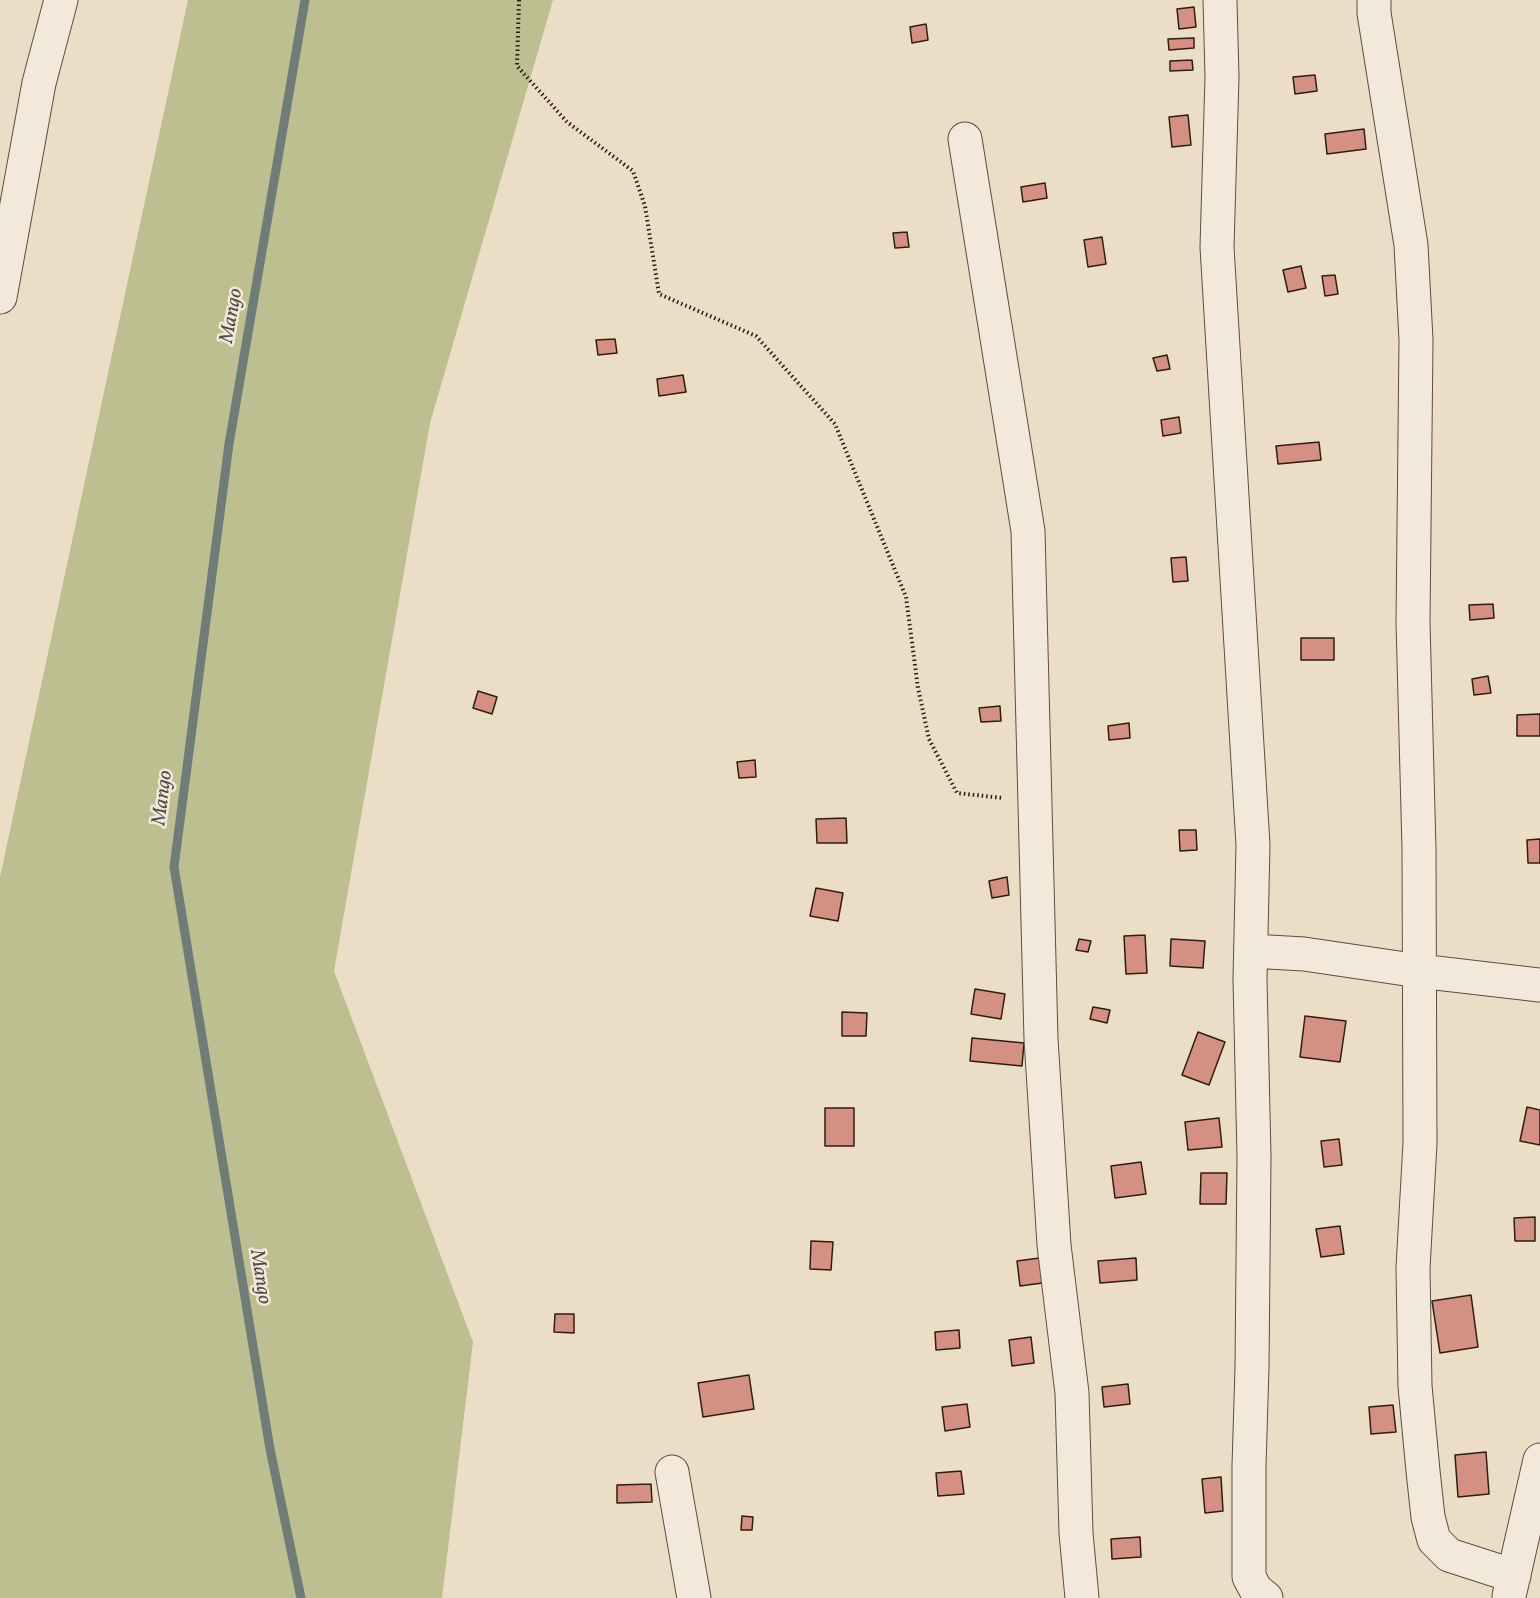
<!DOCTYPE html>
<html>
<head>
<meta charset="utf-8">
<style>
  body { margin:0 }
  canvas { display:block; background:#ecddc6 }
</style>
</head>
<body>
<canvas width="1540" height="1598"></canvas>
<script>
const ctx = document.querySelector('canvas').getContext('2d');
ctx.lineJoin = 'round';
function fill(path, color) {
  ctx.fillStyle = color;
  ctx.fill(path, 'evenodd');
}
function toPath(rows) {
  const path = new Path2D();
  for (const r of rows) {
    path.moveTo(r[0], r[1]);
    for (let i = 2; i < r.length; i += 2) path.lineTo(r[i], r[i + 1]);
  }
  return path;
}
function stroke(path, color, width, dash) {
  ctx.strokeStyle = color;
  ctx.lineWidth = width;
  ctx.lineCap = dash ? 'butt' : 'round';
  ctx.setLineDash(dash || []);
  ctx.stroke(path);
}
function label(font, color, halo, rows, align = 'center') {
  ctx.font = font + ' Vollkorn,serif';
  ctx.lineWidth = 5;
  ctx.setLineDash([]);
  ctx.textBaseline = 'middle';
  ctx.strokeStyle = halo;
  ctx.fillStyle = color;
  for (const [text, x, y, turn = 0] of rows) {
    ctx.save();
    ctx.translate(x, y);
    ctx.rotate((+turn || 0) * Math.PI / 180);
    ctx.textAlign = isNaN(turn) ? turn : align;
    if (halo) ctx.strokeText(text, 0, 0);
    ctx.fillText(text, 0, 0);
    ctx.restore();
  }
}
fill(toPath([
  [188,0,553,0,430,423,334,971,473,1342,442,1598,0,1598,0,877]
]), '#bebf91');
stroke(toPath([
  [301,1598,270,1449,174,867,229,444,305,0]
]), '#6f7c78', 9);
const building = toPath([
  [1194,7,1196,27,1179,29,1177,9,1194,7],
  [926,24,928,40,912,43,910,27,926,24],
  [1194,38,1194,48,1169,50,1168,39,1194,38],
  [1192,60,1193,70,1170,71,1170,61,1192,60],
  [1315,75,1317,91,1295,94,1293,77,1315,75],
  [1188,115,1191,145,1172,147,1169,117,1188,115],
  [1364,129,1366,149,1327,154,1325,134,1364,129],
  [1045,183,1047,198,1023,202,1021,187,1045,183],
  [907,232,909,247,895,248,893,233,907,232],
  [1102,237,1106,264,1088,267,1084,240,1102,237],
  [1301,266,1306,288,1288,292,1283,270,1301,266],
  [1335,275,1338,294,1325,296,1322,276,1335,275],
  [615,339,617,353,598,355,596,340,615,339],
  [1167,355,1170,369,1157,371,1153,358,1167,355],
  [683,375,686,392,659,396,657,379,683,375],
  [1179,417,1181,433,1163,436,1161,420,1179,417],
  [1319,442,1321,460,1278,464,1276,446,1319,442],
  [1186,557,1188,581,1173,582,1171,558,1186,557],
  [1493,604,1494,618,1470,620,1469,605,1493,604],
  [1301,638,1334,638,1334,660,1301,660,1301,638],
  [1488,676,1491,693,1474,695,1472,679,1488,676],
  [478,691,497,697,492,714,473,708,478,691],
  [1000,706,1001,721,981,722,979,708,1000,706],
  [1540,714,1540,736,1517,736,1517,715,1540,714],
  [1129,723,1130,738,1109,740,1108,726,1129,723],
  [755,760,756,777,739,778,737,762,755,760],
  [846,818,847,843,817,843,816,819,846,818],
  [1179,830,1196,830,1197,850,1180,851,1179,830],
  [1540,839,1540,863,1528,863,1527,840,1540,839],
  [1007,877,1009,895,992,898,989,881,1007,877],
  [816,888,843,893,838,921,810,916,816,888],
  [1145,935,1147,973,1126,974,1124,936,1145,935],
  [1079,939,1091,941,1088,952,1076,950,1079,939],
  [1171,939,1205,941,1203,968,1170,966,1171,939],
  [975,989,1005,994,1001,1019,971,1014,975,989],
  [1093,1007,1110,1010,1107,1023,1090,1019,1093,1007],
  [842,1012,867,1013,866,1036,842,1036,842,1012],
  [1305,1016,1346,1021,1340,1062,1300,1057,1305,1016],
  [1198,1032,1225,1042,1209,1085,1182,1075,1198,1032],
  [972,1038,1024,1043,1022,1066,970,1061,972,1038],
  [1527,1107,1540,1110,1540,1145,1520,1141,1527,1107],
  [825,1108,854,1108,854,1146,825,1146,825,1108],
  [1219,1118,1222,1147,1188,1150,1185,1122,1219,1118],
  [1339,1139,1342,1165,1324,1167,1321,1141,1339,1139],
  [1141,1162,1146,1194,1115,1198,1111,1166,1141,1162],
  [1201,1173,1227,1173,1226,1204,1200,1204,1201,1173],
  [1535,1217,1535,1241,1515,1241,1514,1218,1535,1217],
  [1340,1226,1344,1254,1321,1257,1316,1229,1340,1226],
  [811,1241,833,1242,831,1270,810,1269,811,1241],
  [1047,1257,1050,1282,1020,1286,1017,1261,1047,1257],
  [1136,1258,1137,1280,1100,1283,1098,1261,1136,1258],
  [1471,1295,1478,1347,1440,1353,1432,1301,1471,1295],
  [555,1314,574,1314,574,1333,554,1332,555,1314],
  [959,1330,960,1348,936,1350,935,1332,959,1330],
  [1031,1337,1034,1363,1012,1366,1009,1340,1031,1337],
  [749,1375,754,1409,703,1417,698,1383,749,1375],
  [1128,1384,1130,1404,1104,1407,1102,1387,1128,1384],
  [967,1404,970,1427,945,1431,942,1407,967,1404],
  [1393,1405,1396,1432,1371,1434,1369,1407,1393,1405],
  [1486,1452,1489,1494,1458,1497,1455,1455,1486,1452],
  [961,1471,964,1494,938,1496,936,1473,961,1471],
  [1221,1477,1223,1511,1205,1513,1202,1479,1221,1477],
  [651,1484,652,1502,617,1503,617,1485,651,1484],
  [742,1516,753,1517,752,1530,741,1530,742,1516],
  [1140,1537,1141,1557,1112,1559,1111,1539,1140,1537]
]);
fill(building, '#d49183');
stroke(building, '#2f1d13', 1.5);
const minor = toPath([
  [1220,0,1222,77,1217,247,1253,845,1250,979,1254,1157,1252,1368,1249,1466,1249,1577,1256,1590,1266,1598],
  [1374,0,1374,13,1411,245,1416,340,1413,622,1419,849,1420,1143,1413,1268,1415,1386,1423,1471,1428,1517,1434,1540,1449,1555,1514,1576],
  [965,139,1028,531,1041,1039,1054,1245,1072,1393,1076,1533,1082,1598],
  [0,297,39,83,61,0],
  [1251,951,1304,954,1419,971,1540,985],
  [672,1472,694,1598],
  [1509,1596,1540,1460]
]);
stroke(minor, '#5e4d40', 35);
stroke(toPath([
  [519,0,517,66,567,122,633,171,645,206,659,294,756,336,835,424,906,597,918,688,929,739,957,793,1003,798]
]), '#2f1d13', 4, [1.5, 3]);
stroke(minor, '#f3e9da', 33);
label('italic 20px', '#4f4c45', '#f3e9da', [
  ["Mango",233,316,-80],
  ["Mango",164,798,-83],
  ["Mango",259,1277,81]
]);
</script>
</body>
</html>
